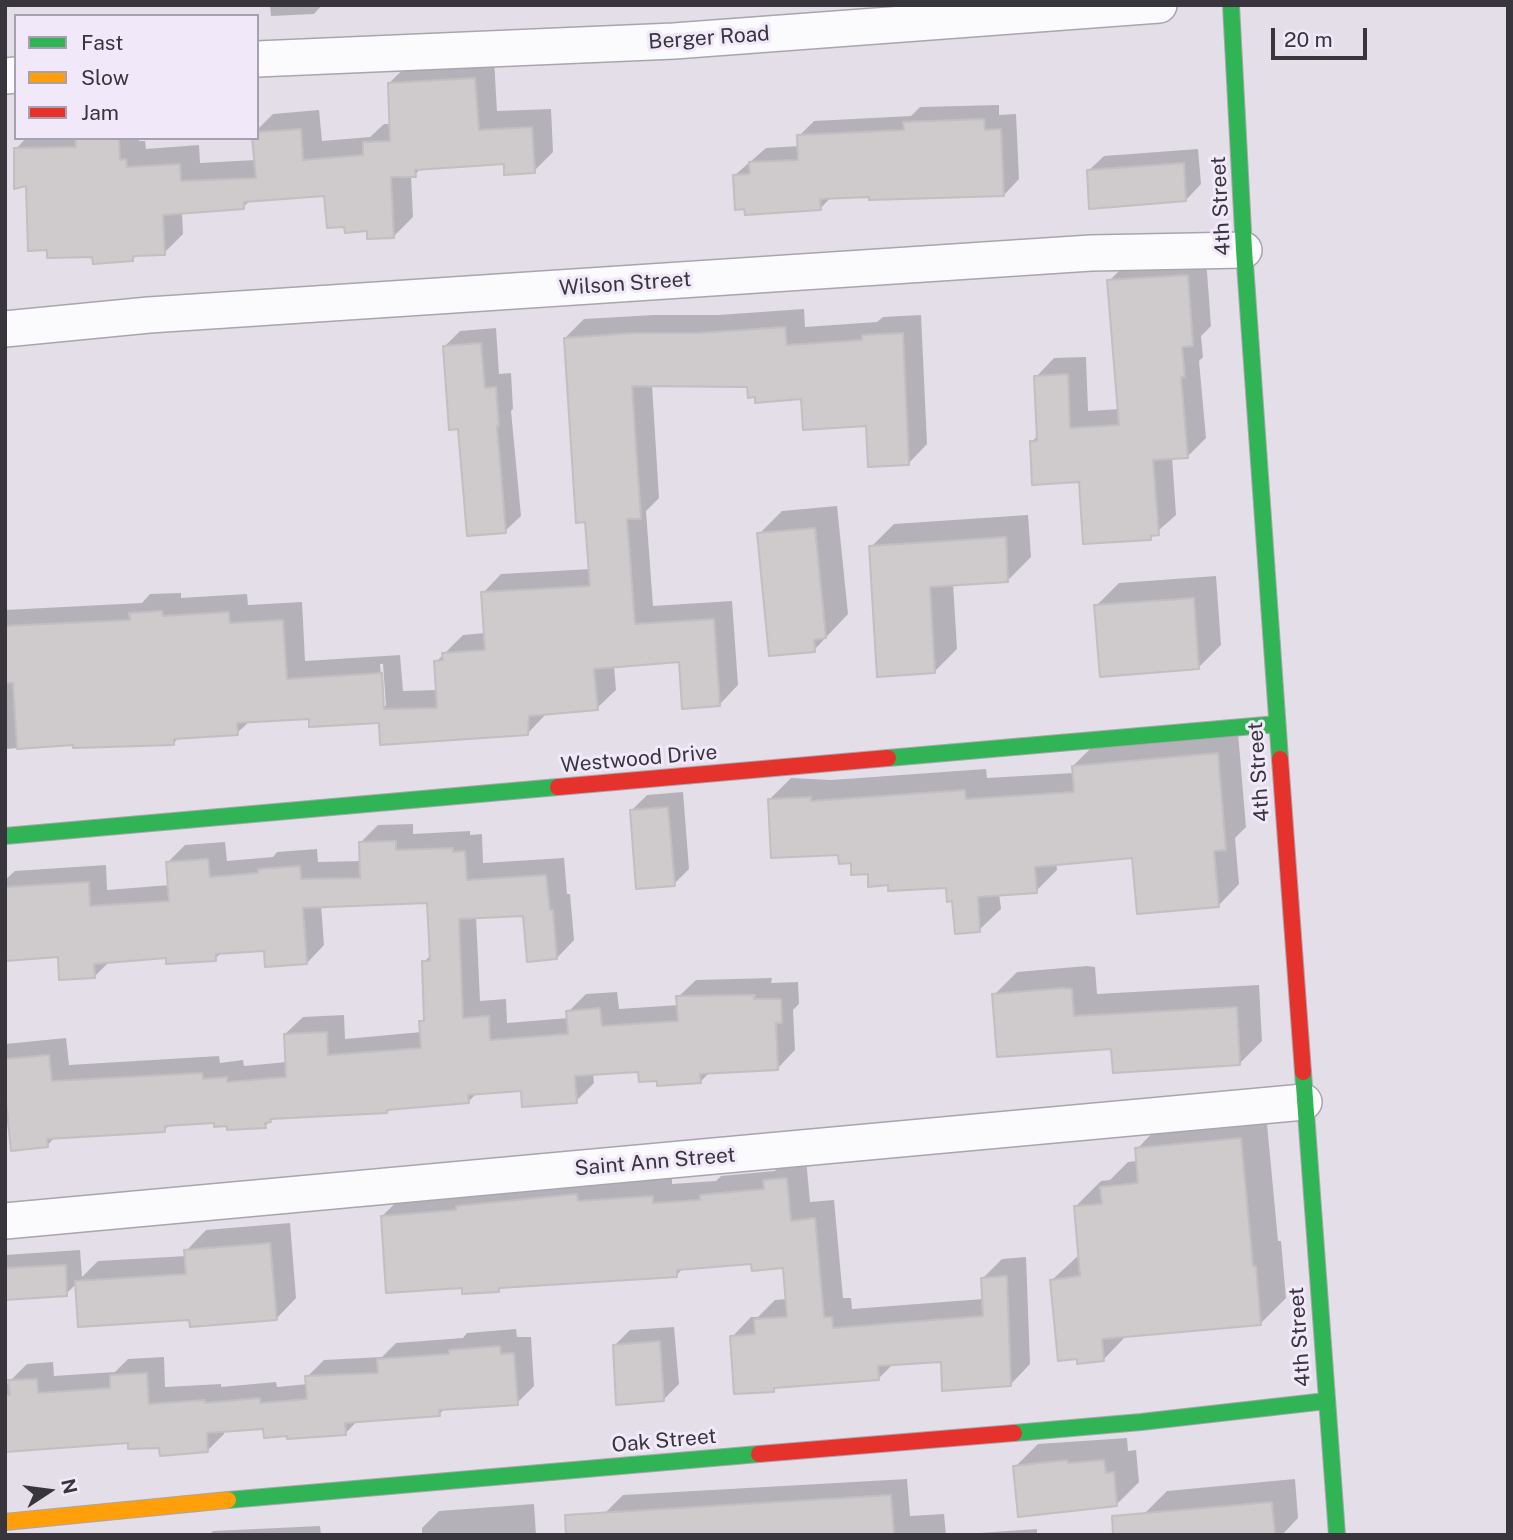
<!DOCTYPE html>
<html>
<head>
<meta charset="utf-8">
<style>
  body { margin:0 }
  #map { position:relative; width:1513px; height:1540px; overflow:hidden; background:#e3dee8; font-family:"Public Sans",sans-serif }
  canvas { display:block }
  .frame { position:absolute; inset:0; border:7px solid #39353c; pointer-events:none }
  .legend { position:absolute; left:14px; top:14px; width:245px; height:126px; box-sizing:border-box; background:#f1e8fa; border:2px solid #a7a0ae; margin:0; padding:9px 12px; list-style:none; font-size:21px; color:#39353c }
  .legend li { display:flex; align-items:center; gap:14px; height:35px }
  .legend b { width:35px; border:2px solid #a7a0ae }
  .north { position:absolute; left:14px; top:1456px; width:70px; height:70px; -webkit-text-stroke:5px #f1e8fa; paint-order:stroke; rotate:77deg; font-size:19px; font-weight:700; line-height:28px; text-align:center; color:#39353c }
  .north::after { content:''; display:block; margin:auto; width:24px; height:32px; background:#39353c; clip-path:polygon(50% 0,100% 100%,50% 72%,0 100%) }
  .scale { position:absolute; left:1271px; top:28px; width:96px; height:32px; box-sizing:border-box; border:4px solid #39353c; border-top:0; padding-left:9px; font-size:21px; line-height:24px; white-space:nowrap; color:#39353c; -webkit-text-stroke:5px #f1e8fa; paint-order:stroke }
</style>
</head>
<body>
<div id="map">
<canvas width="1513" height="1540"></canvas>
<div class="frame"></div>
<ul class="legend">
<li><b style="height:9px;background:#30b455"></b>Fast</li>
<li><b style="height:9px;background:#ff9f0a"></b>Slow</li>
<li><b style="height:9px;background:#e5322d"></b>Jam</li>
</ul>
<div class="north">N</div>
<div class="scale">20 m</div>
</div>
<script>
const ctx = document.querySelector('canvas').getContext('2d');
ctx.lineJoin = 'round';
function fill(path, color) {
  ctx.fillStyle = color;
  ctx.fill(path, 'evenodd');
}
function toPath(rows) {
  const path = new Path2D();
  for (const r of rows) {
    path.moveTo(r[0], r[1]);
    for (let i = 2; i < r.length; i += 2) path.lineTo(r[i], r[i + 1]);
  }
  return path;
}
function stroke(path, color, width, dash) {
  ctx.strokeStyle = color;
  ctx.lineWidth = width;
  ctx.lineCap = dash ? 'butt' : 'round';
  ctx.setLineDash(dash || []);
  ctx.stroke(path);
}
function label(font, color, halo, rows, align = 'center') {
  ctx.font = font + ' "Public Sans",sans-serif';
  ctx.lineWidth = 6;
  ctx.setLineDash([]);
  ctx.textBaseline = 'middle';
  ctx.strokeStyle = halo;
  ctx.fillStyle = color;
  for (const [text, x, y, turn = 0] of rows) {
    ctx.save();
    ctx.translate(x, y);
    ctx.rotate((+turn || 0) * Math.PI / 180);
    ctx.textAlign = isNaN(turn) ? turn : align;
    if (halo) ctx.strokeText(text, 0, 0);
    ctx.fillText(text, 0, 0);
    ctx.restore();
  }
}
fill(toPath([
  [270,5,322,5,314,14,271,16],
  [494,60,497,111,551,109,553,152,534,171,505,162,422,167,415,175,411,175,413,217,394,236,368,229,326,194,251,200,243,207,182,212,183,234,164,253,138,254,132,260,94,256,28,184,16,149,26,138,139,138,139,141,145,141,146,149,199,145,200,163,256,160,257,130,273,114,319,110,322,141,370,137,384,124,391,124,389,83,409,64],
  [999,105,999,115,1016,114,1019,179,1004,195,832,196,820,209,735,175,766,148,800,146,799,136,814,121,911,116,920,107],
  [1198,149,1201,184,1186,200,1088,171,1104,156],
  [1206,258,1211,326,1201,336,1203,357,1199,361,1206,438,1188,456,1172,457,1176,515,1150,538,1032,442,1038,435,1036,377,1054,358,1086,357,1088,411,1120,409,1109,281,1127,263],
  [804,309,805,327,877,322,883,317,921,315,927,444,909,463,868,424,803,397,757,396,749,385,652,385,659,498,646,511,653,606,732,601,738,685,720,704,680,660,614,666,616,690,597,708,546,714,528,733,310,717,250,721,237,733,179,737,174,743,74,744,5,749,5,610,142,603,150,594,181,593,181,598,247,594,248,605,302,602,305,661,400,655,403,691,438,690,436,662,463,635,485,633,483,593,501,574,591,569,565,338,584,319,654,315,718,315],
  [380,664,383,664,386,706,383,706],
  [496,328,499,374,511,373,513,409,511,411,521,516,505,531,459,427,445,346,460,331],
  [837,506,848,614,814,650,759,534,782,511],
  [1028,515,1031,557,1008,580,953,583,957,649,934,672,871,547,894,524],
  [1216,576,1221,645,1198,668,1096,606,1119,583],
  [1238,733,1246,827,1235,838,1239,884,1218,906,1134,857,1056,863,1057,870,1036,891,999,893,1001,909,979,930,954,900,947,886,889,883,840,853,770,799,791,778,831,780,986,769,987,778,1074,773,1073,766,1094,745],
  [683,792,689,869,674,884,632,810,647,795],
  [413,824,413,834,470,831,470,835,482,834,483,863,564,858,567,894,570,894,574,940,557,958,525,914,476,916,480,1001,506,999,507,1023,569,1018,568,1012,586,994,617,992,619,1009,679,1005,678,997,696,980,772,978,771,983,798,982,799,1004,793,1010,795,1050,778,1068,710,1072,700,1082,659,1079,640,1070,593,1073,594,1083,576,1101,522,1089,477,1093,468,1102,390,1108,387,1111,275,1117,265,1126,215,1121,171,1124,164,1130,55,1137,47,1146,5,1096,5,1044,66,1038,69,1065,219,1056,220,1063,243,1060,244,1066,287,1062,285,1034,303,1017,344,1015,345,1039,422,1032,421,1022,426,1017,424,962,432,954,429,901,321,905,324,945,307,963,265,949,223,951,215,959,168,956,110,961,94,977,59,955,5,959,5,880,15,871,106,865,107,890,170,885,168,862,185,845,225,842,227,861,273,857,277,852,317,849,318,862,361,861,360,843,378,825],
  [1087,966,1095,967,1097,994,1259,985,1262,1041,1239,1064,1113,1047,994,995,1017,972],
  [1266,1113,1278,1241,1281,1241,1286,1298,1260,1324,1127,1335,1104,1359,1052,1280,1080,1254,1075,1207,1101,1181,1110,1180,1128,1162,1138,1161,1137,1149,1162,1123],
  [806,1159,810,1202,834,1200,843,1298,851,1298,852,1309,983,1299,982,1279,1002,1259,1026,1257,1030,1364,1011,1384,942,1360,894,1363,879,1378,777,1386,773,1390,732,1337,751,1317,758,1317,775,1300,788,1299,785,1267,753,1263,684,1267,677,1275,502,1287,498,1290,464,1286,382,1216,402,1197,672,1177,672,1184,716,1181,721,1176,775,1171,785,1161],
  [290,1223,296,1298,276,1319,191,1318,77,1283,66,1294,5,1298,5,1255,80,1250,82,1277,98,1261,186,1256,186,1251,206,1230],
  [674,1327,679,1384,663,1400,614,1346,630,1330],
  [516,1329,517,1337,531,1337,534,1386,517,1403,446,1408,439,1414,358,1420,345,1434,289,1434,265,1427,224,1430,224,1434,207,1451,130,1441,5,1450,5,1386,27,1364,53,1362,54,1376,115,1372,128,1359,164,1357,165,1387,221,1384,221,1387,276,1382,277,1387,308,1384,307,1377,324,1360,382,1357,396,1343,463,1338,467,1333],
  [1127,1438,1128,1451,1136,1450,1139,1482,1116,1505,1015,1467,1038,1444],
  [907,1479,910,1516,944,1514,946,1535,607,1535,605,1513,623,1495],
  [1295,1479,1298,1518,1282,1535,1146,1535,1144,1514,1167,1491],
  [534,1504,536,1535,422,1535,422,1528,439,1511],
  [320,1526,321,1535,209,1535,213,1531],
  [1037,1529,1037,1535,950,1535]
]), '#0003');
const building = toPath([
  [475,78,479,130,532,127,535,173,504,175,504,164,415,170,416,177,391,177,394,238,367,239,367,231,345,233,344,227,327,228,324,196,244,202,244,209,163,215,165,255,133,256,133,261,93,264,92,257,47,258,47,250,28,251,26,186,14,189,14,148,76,147,75,138,119,138,120,160,126,159,127,167,180,164,181,181,256,178,252,138,257,138,257,132,301,129,303,160,363,155,363,142,390,141,388,83,475,78],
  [984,119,985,130,1001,129,1004,196,869,200,869,197,820,199,821,210,745,215,744,209,735,210,733,175,750,174,749,162,798,160,797,135,904,130,903,122,984,119],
  [1184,163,1186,201,1089,209,1087,170,1184,163],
  [1188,275,1193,346,1182,347,1185,377,1181,377,1188,458,1153,460,1159,535,1151,536,1151,540,1083,544,1079,482,1032,485,1030,441,1037,441,1034,376,1068,374,1070,428,1119,425,1107,280,1188,275],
  [785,327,787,345,862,340,862,335,903,333,909,465,868,467,866,426,803,430,801,399,755,403,755,397,748,398,747,387,632,386,641,519,627,519,635,624,714,619,720,706,682,709,679,662,594,669,598,710,529,716,528,735,380,745,379,723,309,727,309,719,237,723,238,735,174,739,174,745,73,748,73,745,17,749,13,683,6,683,5,626,130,620,129,613,162,611,163,616,229,612,230,623,283,620,287,679,382,673,384,709,437,708,434,661,443,660,442,653,485,650,481,592,590,586,585,522,576,523,564,338,634,333,698,333,785,327],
  [481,343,485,388,496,387,499,426,497,426,506,533,467,536,458,429,449,430,443,346,481,343],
  [815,528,826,638,814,640,815,652,769,656,757,533,815,528],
  [1006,537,1008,582,930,587,935,673,877,677,869,546,1006,537],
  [1194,598,1199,669,1100,677,1094,605,1194,598],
  [1218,753,1226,850,1214,851,1219,907,1137,914,1132,858,1035,867,1037,893,978,897,980,932,955,934,952,901,947,902,946,888,888,891,888,885,868,887,868,874,851,875,851,863,839,864,838,855,771,858,768,799,811,797,811,801,965,790,966,799,1074,792,1072,766,1218,753],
  [668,807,675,886,636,889,630,810,668,807],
  [396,841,396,850,453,848,453,852,465,851,467,880,546,875,550,910,553,910,557,959,527,962,523,916,459,919,463,1018,489,1016,490,1040,568,1034,566,1011,600,1008,602,1026,678,1021,676,996,755,995,754,999,781,999,782,1023,776,1023,778,1070,700,1074,701,1083,657,1086,657,1081,639,1082,638,1072,575,1076,577,1103,522,1107,521,1091,468,1095,469,1103,387,1110,387,1113,270,1119,271,1122,265,1123,266,1128,227,1130,227,1126,214,1127,214,1123,165,1126,165,1132,47,1139,48,1147,11,1151,5,1092,5,1059,49,1055,52,1081,202,1073,203,1079,227,1077,227,1082,286,1077,284,1034,327,1032,328,1055,421,1048,419,1021,424,1021,422,961,430,961,427,903,303,908,307,964,265,967,264,951,216,954,216,961,166,964,166,958,94,964,95,978,59,980,58,957,5,961,5,887,89,882,90,906,169,901,166,862,208,859,210,877,258,873,258,869,300,866,301,879,360,878,359,842,396,841],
  [1063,988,1072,989,1074,1016,1237,1007,1240,1065,1113,1073,1111,1049,997,1057,992,994,1063,988],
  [1241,1138,1253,1266,1256,1266,1261,1325,1102,1339,1104,1361,1077,1364,1077,1359,1058,1361,1050,1280,1080,1276,1074,1206,1102,1204,1100,1187,1138,1183,1135,1148,1241,1138],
  [787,1178,791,1221,815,1218,824,1317,832,1317,833,1328,983,1316,981,1278,1007,1276,1011,1386,942,1391,941,1362,878,1366,879,1380,774,1388,774,1392,734,1394,730,1336,755,1334,754,1319,787,1317,783,1268,752,1271,751,1264,677,1270,677,1277,499,1288,499,1292,462,1294,462,1288,386,1293,381,1216,456,1210,456,1206,577,1194,578,1201,653,1196,653,1203,700,1200,700,1195,764,1189,763,1180,787,1178],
  [270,1243,277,1320,190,1327,189,1320,78,1327,75,1281,186,1274,184,1250,270,1243],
  [66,1265,67,1296,5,1300,5,1268,66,1265],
  [660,1341,664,1401,616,1405,613,1345,660,1341],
  [500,1346,501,1354,514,1353,518,1405,439,1410,440,1416,345,1423,346,1435,287,1439,287,1436,264,1438,263,1429,207,1433,208,1452,160,1456,159,1448,128,1449,128,1443,5,1452,5,1395,10,1395,8,1380,37,1379,38,1393,110,1388,110,1375,147,1373,149,1404,205,1400,205,1403,260,1398,260,1403,307,1399,305,1376,378,1373,377,1359,449,1354,449,1350,500,1346],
  [1067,1460,1068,1463,1104,1460,1106,1473,1114,1472,1117,1506,1018,1517,1013,1466,1067,1460],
  [891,1495,894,1535,566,1535,565,1515,891,1495],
  [1272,1502,1275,1535,1113,1535,1112,1516,1272,1502]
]);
fill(building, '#cfcacb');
stroke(building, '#c3bebf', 2);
const street = toPath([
  [257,59,674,41,1159,5],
  [5,76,16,75],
  [5,329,149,315,1091,253,1244,250],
  [5,1221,1304,1102]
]);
const fast = toPath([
  [1231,5,1244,250,1280,759],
  [888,758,1277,724],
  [5,836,558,787],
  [1303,1072,1337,1535],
  [1014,1433,1141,1422,1326,1401],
  [228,1500,759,1454]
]);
const slow = toPath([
  [5,1522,228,1500]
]);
const jam = toPath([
  [1280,759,1303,1072],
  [558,787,888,758],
  [759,1454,1014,1433]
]);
stroke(street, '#a9a5ac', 38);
stroke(fast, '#a9a5ac', 18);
stroke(slow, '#a9a5ac', 18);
stroke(jam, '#a9a5ac', 18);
stroke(street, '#fbfafc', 35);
stroke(fast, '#30b455', 16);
stroke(slow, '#ff9f0a', 16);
stroke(jam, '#e5322d', 16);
label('21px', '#39353c', '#f1e8fa', [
  ["Berger Road",709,38,-4],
  ["4th Street",1221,206,-93],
  ["Wilson Street",625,284,-4],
  ["Westwood Drive",639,759,-5],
  ["4th Street",1259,772,-94],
  ["Saint Ann Street",655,1162,-5],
  ["4th Street",1300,1337,-94],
  ["Oak Street",664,1441,-5]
]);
</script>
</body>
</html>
